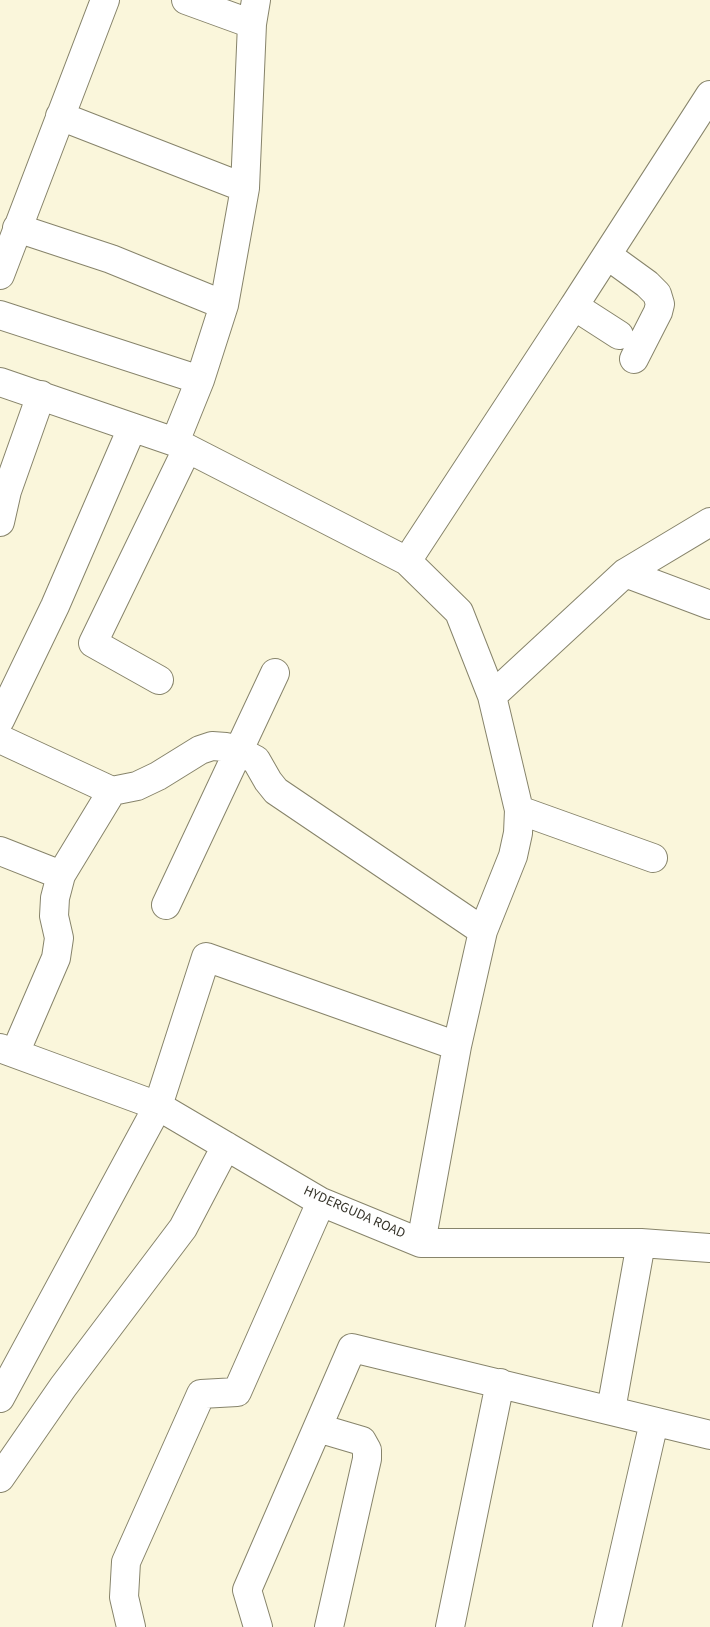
<!DOCTYPE html>
<html>
<head>
<meta charset="utf-8">
<style>
  body { margin:0 }
  canvas { display:block; background:#faf6db }
</style>
</head>
<body>
<canvas width="710" height="1627"></canvas>
<script>
const ctx = document.querySelector('canvas').getContext('2d');
ctx.lineJoin = 'round';
function toPath(rows) {
  const path = new Path2D();
  for (const r of rows) {
    path.moveTo(r[0], r[1]);
    for (let i = 2; i < r.length; i += 2) path.lineTo(r[i], r[i + 1]);
  }
  return path;
}
function stroke(path, color, width, dash) {
  ctx.strokeStyle = color;
  ctx.lineWidth = width;
  ctx.lineCap = dash ? 'butt' : 'round';
  ctx.setLineDash(dash || []);
  ctx.stroke(path);
}
function label(font, color, halo, rows, align = 'center') {
  ctx.font = font + ' "Source Sans 3",sans-serif';
  ctx.lineWidth = 5;
  ctx.setLineDash([]);
  ctx.textBaseline = 'middle';
  ctx.strokeStyle = halo;
  ctx.fillStyle = color;
  for (const [text, x, y, turn = 0] of rows) {
    ctx.save();
    ctx.translate(x, y);
    ctx.rotate((+turn || 0) * Math.PI / 180);
    ctx.textAlign = isNaN(turn) ? turn : align;
    if (halo) ctx.strokeText(text, 0, 0);
    ctx.fillText(text, 0, 0);
    ctx.restore();
  }
}
const minor = toPath([
  [186,0,252,24],
  [60,116,245,188],
  [17,228,111,259,224,305],
  [607,255,647,284,657,294,660,304,658,312,634,359],
  [0,275,105,0],
  [574,306,710,95],
  [0,315,200,380],
  [0,382,175,442,407,561,459,612,492,696,519,810,518,833,513,856,483,931,457,1046,421,1243],
  [175,442,200,380,224,305,245,188,252,24,256,0],
  [0,522,7,491,41,395],
  [407,561,574,306,619,335],
  [625,573,710,605],
  [159,680,93,643,187,449],
  [492,696,625,573,710,522],
  [0,720,55,606,132,428],
  [0,739,112,791],
  [519,810,653,858],
  [0,851,61,875],
  [166,905,275,673],
  [0,1048,158,1106,321,1202,421,1243,641,1243,710,1248],
  [15,1053,56,958,59,938,54,916,55,898,61,875,112,791,137,786,158,776,200,750,212,746,226,747,237,750,256,760,268,781,276,791,483,931],
  [0,1398,158,1106,206,957,457,1046],
  [611,1410,641,1243],
  [318,1428,362,1441,367,1450,367,1459,329,1627],
  [0,1478,63,1387,183,1228,226,1146],
  [131,1627,124,1597,126,1562,201,1394,237,1392,321,1202],
  [258,1627,247,1590,352,1348,710,1435],
  [450,1627,500,1383],
  [607,1627,654,1422]
]);
stroke(minor, '#87846b', 30);
stroke(minor, '#fff', 28);
label('14px', '#37352b', '#fff', [
  ["HYDERGUDA ROAD",354,1213,24]
]);
</script>
</body>
</html>
